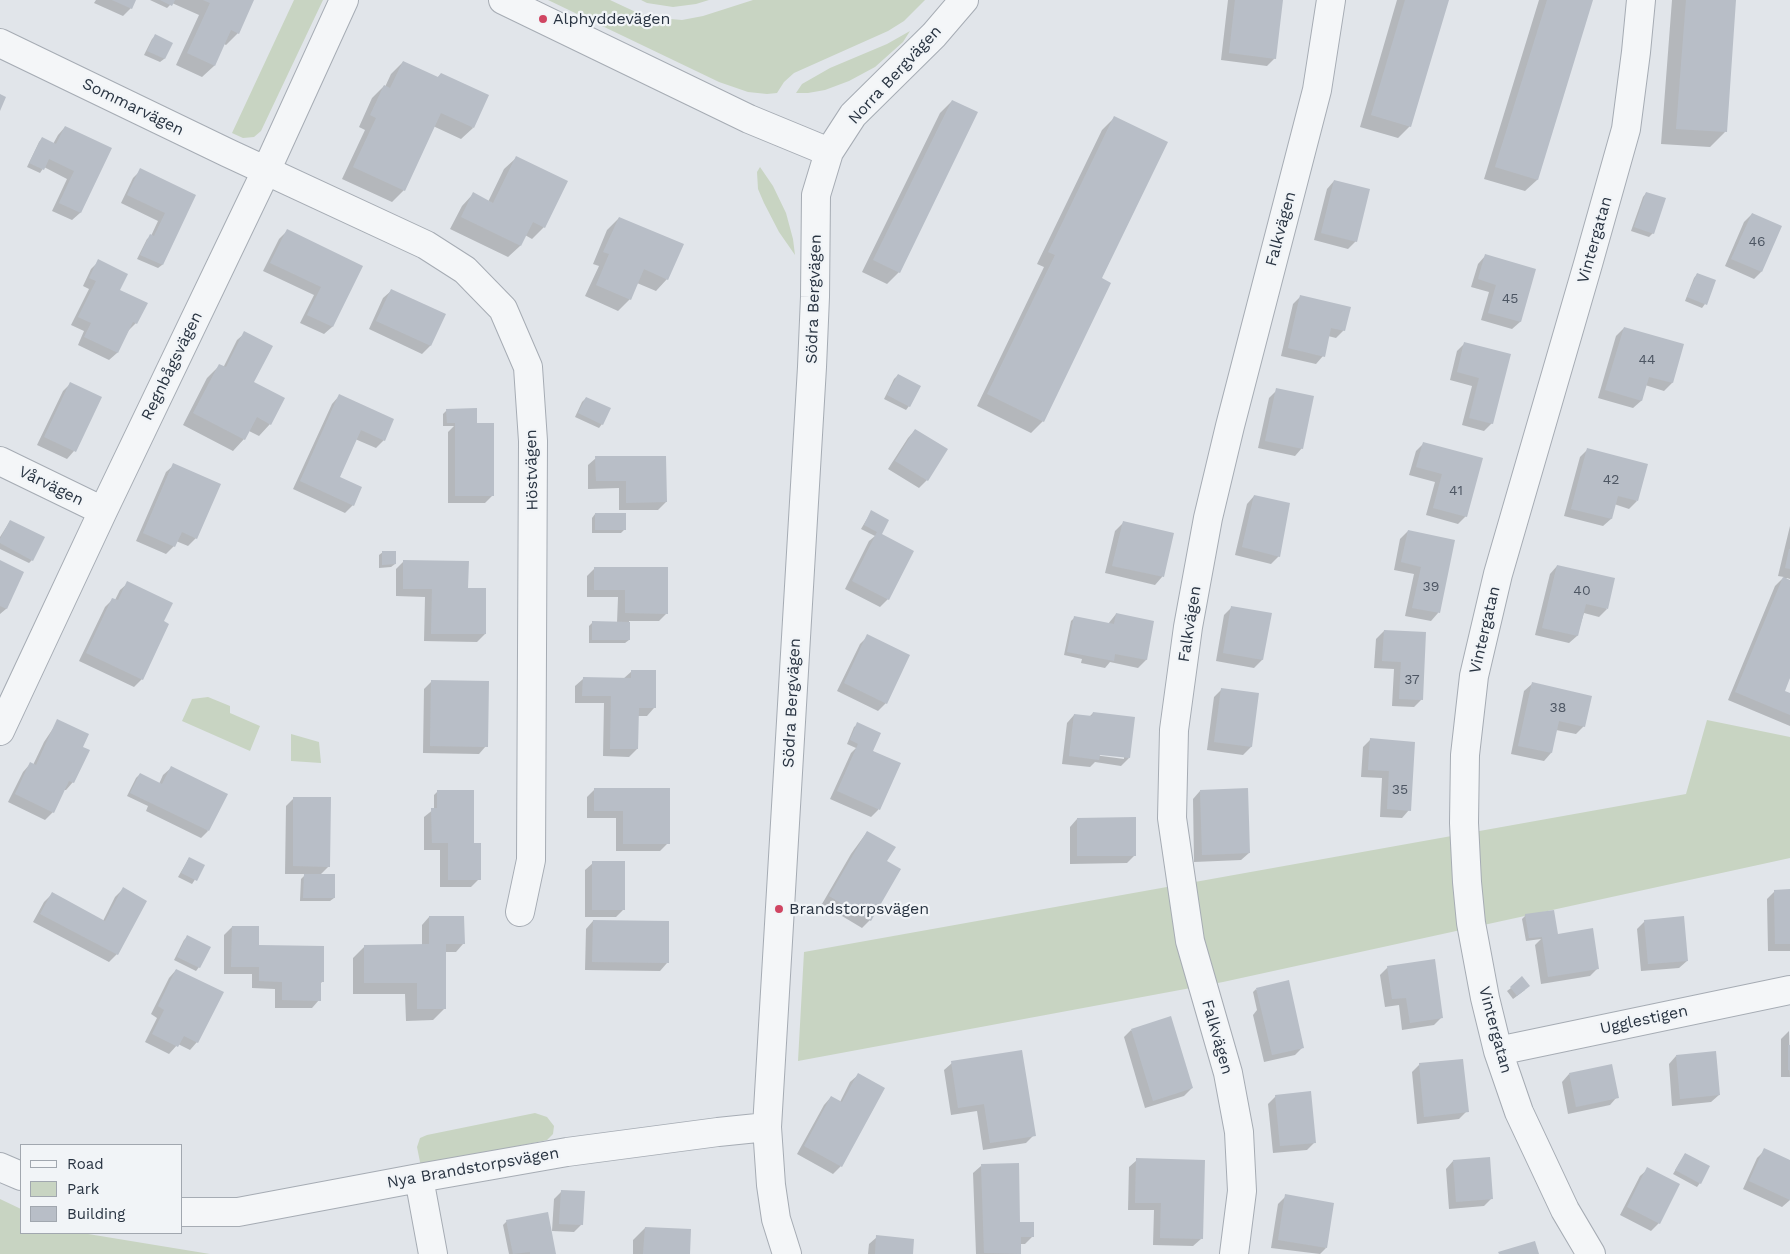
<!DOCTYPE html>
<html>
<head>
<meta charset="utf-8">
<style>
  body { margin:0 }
  #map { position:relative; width:1790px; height:1254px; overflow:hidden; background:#e1e5ea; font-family:"Work Sans",sans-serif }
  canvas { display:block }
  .legend { position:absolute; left:20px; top:1144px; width:162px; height:90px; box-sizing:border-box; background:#f1f4f7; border:1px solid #a1a7af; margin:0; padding:6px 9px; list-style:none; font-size:15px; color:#293442 }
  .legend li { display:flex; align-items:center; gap:10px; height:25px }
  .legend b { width:25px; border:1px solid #a1a7af }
</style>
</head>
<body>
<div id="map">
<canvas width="1790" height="1254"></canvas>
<ul class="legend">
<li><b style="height:6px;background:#f4f6f8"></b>Road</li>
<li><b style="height:14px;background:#c8d4c2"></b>Park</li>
<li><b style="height:14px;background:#b8bec7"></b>Building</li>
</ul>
</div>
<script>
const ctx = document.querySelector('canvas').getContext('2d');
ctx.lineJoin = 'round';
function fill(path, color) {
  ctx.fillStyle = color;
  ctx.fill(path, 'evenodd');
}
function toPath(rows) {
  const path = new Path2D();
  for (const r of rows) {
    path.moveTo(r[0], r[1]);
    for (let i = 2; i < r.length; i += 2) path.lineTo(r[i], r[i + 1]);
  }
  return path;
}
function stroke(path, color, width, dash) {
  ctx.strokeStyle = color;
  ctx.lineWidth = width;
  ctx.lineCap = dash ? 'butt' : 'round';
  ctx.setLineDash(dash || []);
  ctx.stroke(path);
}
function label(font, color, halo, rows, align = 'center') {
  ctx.font = font + ' "Work Sans",sans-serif';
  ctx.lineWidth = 4.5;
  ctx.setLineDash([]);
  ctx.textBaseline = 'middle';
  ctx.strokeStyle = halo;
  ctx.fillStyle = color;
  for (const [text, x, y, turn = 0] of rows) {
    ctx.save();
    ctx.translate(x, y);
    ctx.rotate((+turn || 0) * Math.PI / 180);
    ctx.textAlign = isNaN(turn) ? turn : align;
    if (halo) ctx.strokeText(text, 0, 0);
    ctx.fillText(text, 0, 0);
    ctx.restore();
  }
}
fill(toPath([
  [294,0,323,0,261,131,254,137,243,138,232,133],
  [548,0,610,0,640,14,659,18,682,20,703,16,753,0,925,0,904,21,888,31,794,73,784,82,777,93,767,94,748,92,719,82],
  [641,0,709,0,696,4,673,7,647,3],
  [910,31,903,42,875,67,849,81,825,90,808,93,796,93,802,84,830,68,887,44],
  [760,167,773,186,786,213,793,239,795,255,779,232,764,203,758,189,757,172],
  [208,697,230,706,230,713,260,726,250,751,182,721,192,699],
  [1707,720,1790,737,1790,858,1223,982,798,1061,804,952,1686,794],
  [291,734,319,742,321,763,291,761],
  [535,1113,547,1117,554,1126,553,1134,547,1140,421,1167,417,1147,420,1138,427,1135],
  [0,1199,21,1209,21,1233,82,1233,210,1254,0,1254]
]), '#c8d4c2');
fill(toPath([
  [96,0,135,0,131,8,123,16,94,3],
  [150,0,253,0,238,33,226,45,224,44,214,66,202,77,176,65,199,15,172,3,167,8],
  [1228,0,1281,0,1275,58,1267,66,1221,60],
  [1397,0,1447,0,1410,126,1398,138,1360,127],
  [1539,0,1592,0,1537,180,1525,191,1484,179],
  [1672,0,1735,0,1725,132,1710,147,1661,144],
  [155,36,171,43,164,59,160,62,144,55,152,39],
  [403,62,437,78,441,74,473,128,461,139,433,126,404,190,392,202,342,179,365,130,359,127,372,98,384,86,385,87,391,74],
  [952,101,899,272,887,284,862,272,940,113],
  [1114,118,1100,279,1043,421,1031,433,977,406,1044,267,1037,264,1102,130],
  [65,127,110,149,80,213,72,220,52,211,67,179,44,167,40,173,27,167,39,142,42,138,53,144,58,135],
  [516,158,544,227,532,239,525,235,520,246,508,257,450,229,462,206,473,194,488,202,504,169],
  [141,170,195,195,162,265,158,268,137,259,147,239,151,236,158,221,121,203,133,178],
  [1334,181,1356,241,1348,249,1314,240,1327,189],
  [1646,193,1653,233,1649,237,1631,231,1643,197],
  [1752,214,1761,272,1754,279,1725,266,1744,222],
  [619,218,667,279,656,291,637,283,630,299,618,311,585,296,599,266,593,264,607,230],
  [287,231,361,267,332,327,324,334,300,323,314,295,263,271,279,239],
  [1485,256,1535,270,1520,322,1512,329,1481,320,1489,292,1471,287,1478,264],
  [99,261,119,291,136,323,128,331,117,353,109,360,78,345,84,331,71,325,89,289,83,286,91,269],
  [1697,274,1705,304,1702,308,1685,301,1694,278],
  [391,291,444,315,430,346,422,354,369,329,383,298],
  [1301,296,1344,330,1336,338,1328,336,1323,356,1316,364,1281,356,1293,304],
  [1624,328,1683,345,1672,383,1664,391,1645,385,1641,401,1633,408,1598,398,1616,336],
  [245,333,253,382,270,424,259,436,249,431,244,439,233,451,183,425,207,378,219,366,223,368,237,340],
  [1465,343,1510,355,1492,423,1484,431,1462,425,1472,386,1450,380,1457,351],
  [898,375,909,406,906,410,884,399,894,379],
  [70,384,100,397,74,451,67,459,37,445,63,391],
  [1277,390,1302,448,1295,456,1258,448,1269,398],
  [339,396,384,440,376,448,355,439,338,477,353,505,345,513,293,489,332,404],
  [586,398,602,424,599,428,575,417,582,402],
  [447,410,475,424,493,495,485,503,448,503,448,432,454,426,443,426,443,414],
  [915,430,927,480,919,488,888,469,908,438],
  [1424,443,1482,459,1466,516,1458,524,1426,515,1435,482,1409,475,1416,451],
  [1588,449,1637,501,1629,509,1614,504,1611,519,1603,526,1564,516,1580,457],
  [596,458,666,502,658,510,619,510,619,488,588,489,588,465],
  [174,465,196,538,188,546,176,541,174,546,166,554,136,541,166,472],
  [1254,496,1279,556,1271,564,1235,555,1247,504],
  [871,512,881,533,888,599,880,607,845,589,869,541,875,536,861,529],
  [595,514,625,529,621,533,592,533,592,518],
  [10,521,32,560,29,563,0,549,0,537],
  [1123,523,1172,534,1162,577,1155,585,1105,573,1115,531],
  [1790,526,1790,579,1787,578,1786,579,1790,581,1790,677,1783,692,1790,694,1790,726,1728,700,1775,586,1784,577,1778,576],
  [1408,531,1454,541,1438,613,1431,621,1405,616,1414,574,1394,570,1400,539],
  [383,552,395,564,391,567,379,568,379,555],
  [404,561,467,590,485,634,477,642,424,641,425,597,396,596,396,569],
  [0,562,23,572,6,609,0,614],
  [1557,566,1607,609,1599,617,1584,613,1577,636,1569,643,1535,635,1550,574],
  [595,568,667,613,659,621,629,621,629,640,625,643,589,643,589,626,593,622,617,623,618,597,587,597,587,576],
  [128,583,162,622,142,679,134,687,79,661,105,607,113,599,115,600,120,590],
  [1232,607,1270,614,1262,660,1254,668,1216,661,1224,615],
  [1116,614,1153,622,1146,660,1138,668,1110,662,1105,668,1081,663,1082,659,1064,655,1071,621,1074,618,1108,624],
  [1384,631,1425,633,1421,700,1414,707,1392,706,1394,669,1374,668,1376,639],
  [868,636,886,703,878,711,837,691,860,644],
  [632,671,654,708,647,716,638,716,637,749,629,757,603,756,604,703,575,703,575,686,583,679,623,679],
  [432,681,486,746,479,754,423,753,424,689],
  [1532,684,1584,726,1576,734,1556,730,1551,753,1544,761,1511,754,1524,691],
  [1221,690,1258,694,1251,747,1243,755,1207,750,1214,697],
  [1093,713,1129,758,1121,766,1095,762,1090,767,1062,764,1067,723,1074,715,1089,717],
  [1094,753,1124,756,1124,759,1094,755],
  [58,721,82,748,73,782,66,790,63,790,53,812,45,820,8,802,23,772,30,764,33,765,44,742],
  [858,724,872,751,899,764,878,810,871,817,830,799,851,753,856,748,847,744,854,727],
  [1370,740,1414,743,1409,810,1402,818,1380,817,1382,778,1361,777,1363,747],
  [171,768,208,831,201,838,146,811,148,806,127,796,136,778,140,774,159,784,163,775],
  [595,789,668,843,660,851,616,851,616,818,587,818,587,797],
  [1200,791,1249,853,1241,860,1194,862,1193,799],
  [437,792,473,844,479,879,471,887,440,887,440,850,424,850,424,817,434,809,434,795],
  [294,798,329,866,320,875,334,898,330,901,300,901,301,879,306,874,285,874,286,806],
  [1077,819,1135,855,1127,863,1070,864,1070,827],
  [867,832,886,860,870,920,862,928,822,904,851,854],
  [189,858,204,866,192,884,178,877],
  [593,863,623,910,616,917,585,917,585,870],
  [123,889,117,954,109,962,33,922,44,902,52,894,103,921,115,897],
  [1775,891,1790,891,1790,951,1768,951,1767,899],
  [1526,915,1556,933,1598,968,1590,976,1541,984,1535,945,1541,939,1526,941,1522,919],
  [429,917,463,944,456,952,444,952,445,1008,433,1020,406,1021,405,994,353,994,353,958,365,946,422,946,422,925],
  [593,921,667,963,660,971,585,970,586,929],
  [1645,921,1687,961,1679,968,1641,971,1637,929],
  [232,927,258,946,322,982,320,984,319,1000,312,1008,275,1008,275,989,252,988,252,974,224,974,224,935],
  [187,937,199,967,196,971,174,960,184,940],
  [1388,967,1442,1017,1434,1025,1402,1030,1399,1005,1385,1007,1380,975],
  [176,970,197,1042,190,1050,178,1044,169,1054,145,1042,157,1018,151,1014,169,978],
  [1511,988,1525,990,1513,999,1507,991],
  [1256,989,1303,1047,1295,1055,1264,1062,1253,1015,1257,1010,1253,992],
  [1131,1030,1192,1088,1184,1096,1145,1108,1124,1037],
  [1789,1031,1790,1077,1781,1077,1781,1039],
  [1676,1056,1719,1095,1711,1102,1672,1106,1669,1064],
  [952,1063,1034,1135,1026,1143,983,1150,977,1111,951,1115,944,1070],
  [1420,1064,1467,1111,1459,1119,1417,1124,1412,1072],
  [1569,1074,1617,1097,1610,1105,1568,1114,1562,1082],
  [858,1075,841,1166,833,1174,797,1154,824,1105,831,1097,840,1102,850,1082],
  [1276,1096,1315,1142,1307,1150,1273,1153,1268,1104],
  [1765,1150,1790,1162,1790,1200,1782,1207,1743,1189,1757,1158],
  [1685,1154,1700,1183,1697,1187,1673,1174],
  [1137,1160,1201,1239,1193,1246,1153,1245,1154,1210,1128,1210,1129,1167],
  [1453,1161,1492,1198,1484,1206,1449,1209,1446,1169],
  [981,1166,1019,1223,1033,1236,1025,1244,1020,1244,1020,1254,976,1254,973,1173],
  [1648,1169,1659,1223,1651,1231,1620,1215,1640,1176],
  [561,1192,582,1224,574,1232,552,1231,554,1199],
  [1286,1196,1326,1248,1320,1254,1271,1248,1278,1204],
  [507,1221,555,1254,509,1254,503,1225],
  [645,1228,688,1254,633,1254,633,1240],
  [877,1237,912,1254,868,1254,869,1244]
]), '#0003');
fill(toPath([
  [112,0,136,0,132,9],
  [160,0,175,0,172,6],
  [203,0,254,0,239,34,231,30,215,66,187,53,210,3],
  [1235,0,1283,0,1276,59,1229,53],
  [1405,0,1449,0,1411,127,1371,115],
  [1547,0,1593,0,1538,180,1495,167],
  [1686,0,1736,0,1727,132,1676,129],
  [155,34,173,43,165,59,147,51],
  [403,61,438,77,441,73,489,95,474,128,441,113,405,191,353,167,376,118,370,115,384,85,390,88],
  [0,94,6,97,0,111],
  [952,100,978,112,900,273,873,260],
  [1114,116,1168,142,1102,278,1111,283,1044,422,987,394,1055,255,1048,252],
  [65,126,112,148,81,213,59,203,74,171,49,159,44,170,29,163,42,137,56,144],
  [516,156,568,181,545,228,533,222,521,246,461,217,473,192,493,203],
  [140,168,196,195,163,265,140,255,150,234,154,236,165,213,127,195],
  [1334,180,1370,189,1357,242,1321,233],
  [1646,192,1666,198,1654,234,1634,227],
  [1752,213,1782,226,1762,272,1731,259],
  [619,217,684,244,668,280,644,269,631,300,596,285,609,254,603,252],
  [287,229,363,266,333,327,307,315,321,287,270,263],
  [1485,254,1536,269,1521,322,1488,313,1496,285,1478,279],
  [98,259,128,274,120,290,148,303,137,324,133,322,118,353,84,337,91,323,78,317,96,281,89,278],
  [1697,273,1716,280,1707,305,1687,297],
  [391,289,446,314,431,346,376,321],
  [1300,295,1351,307,1345,331,1331,328,1325,357,1288,348],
  [1624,327,1684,344,1673,383,1649,377,1642,401,1605,390],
  [244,331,273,346,254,382,285,398,271,425,257,417,245,440,193,413,219,364,226,367],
  [1464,342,1511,354,1493,424,1469,418,1479,378,1457,372],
  [898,374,921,386,910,407,887,395],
  [70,382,102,397,76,452,44,437],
  [1276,388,1314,396,1303,449,1265,441],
  [339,394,394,419,385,441,361,430,340,477,362,487,354,506,300,481],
  [586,397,611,408,603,425,578,413],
  [477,408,477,423,494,423,494,496,455,496,455,423,447,423,446,409],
  [915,429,948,449,928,481,895,461],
  [1423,442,1483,458,1467,517,1433,508,1442,474,1416,467],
  [1587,448,1648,464,1638,501,1618,496,1612,519,1571,509],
  [595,456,666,456,667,502,626,503,626,481,596,481],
  [173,463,221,484,197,539,182,532,175,547,143,533],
  [1254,495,1290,503,1280,557,1242,547],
  [871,510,889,520,882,534,914,551,889,600,852,581,877,532,864,525],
  [595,513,626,513,626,530,595,530],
  [10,520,45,537,33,561,0,543,0,539],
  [1123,521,1174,533,1164,577,1112,566],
  [1408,530,1455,540,1440,613,1412,608,1421,567,1401,562],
  [1789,549,1790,549,1790,569,1785,568],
  [382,551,396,551,396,564,382,565],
  [0,560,24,572,7,609,0,606],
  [403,560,469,561,468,588,486,588,486,634,431,634,432,589,403,589],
  [1557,565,1615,578,1608,609,1586,604,1578,636,1542,628],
  [594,567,668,567,668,614,625,613,625,590,594,590],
  [1783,577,1790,580,1790,678,1785,691,1790,693,1790,715,1735,692],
  [127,581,173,603,164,621,169,624,143,680,86,653,112,598,118,600],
  [1231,606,1272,613,1263,660,1223,653],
  [1116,613,1154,621,1147,660,1115,654,1114,661,1067,652,1074,616,1114,624],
  [592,621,630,622,630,640,592,640],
  [1384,630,1426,632,1423,700,1399,699,1401,662,1382,661],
  [867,634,910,655,887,704,844,683],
  [631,670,656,670,656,708,639,708,638,749,610,749,611,696,582,696,583,677,631,678],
  [431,680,489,681,488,747,430,746],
  [1532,682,1592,696,1585,727,1559,721,1552,753,1518,746],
  [1221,688,1259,693,1252,747,1214,742],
  [1093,712,1135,717,1130,758,1100,755,1099,760,1069,756,1074,714,1092,716],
  [57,719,89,734,83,747,90,750,74,783,69,781,54,813,15,794,30,762,36,765],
  [857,722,881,733,873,751,901,763,880,810,837,791,858,744,850,740],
  [1370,738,1415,742,1411,811,1387,809,1389,771,1368,770],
  [171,766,228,794,209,831,130,793,140,773,162,784],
  [594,788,670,788,670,844,623,844,623,811,594,811],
  [1248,788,1250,853,1202,855,1200,790],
  [437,790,474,790,474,843,481,843,481,880,448,880,448,843,432,843,431,808,437,808],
  [293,797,331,797,330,867,293,866],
  [1136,817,1136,856,1077,856,1077,818],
  [867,831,896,847,887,861,901,869,871,921,829,896],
  [189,857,205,865,197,881,181,873],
  [592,861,625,861,625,910,592,910],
  [304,874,335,874,335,898,303,898],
  [123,887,147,901,118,955,40,914,52,892,105,921],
  [1790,889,1790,944,1775,944,1774,890],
  [1554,910,1558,934,1593,928,1599,969,1548,977,1542,937,1529,938,1525,914],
  [429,916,464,916,465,944,446,944,446,1009,417,1009,417,983,364,983,364,945,429,944],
  [1684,916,1688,961,1648,964,1644,920],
  [593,920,669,921,669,963,592,962],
  [232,926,259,926,259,945,324,946,324,982,321,982,321,1001,282,1000,282,982,259,981,259,967,231,967],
  [187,935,211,947,200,968,177,957],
  [1435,959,1443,1018,1410,1023,1406,998,1392,999,1387,966],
  [176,969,224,992,198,1043,184,1036,178,1047,152,1034,164,1010,158,1006],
  [1522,976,1530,986,1517,996,1510,987],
  [1289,980,1304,1048,1272,1055,1256,988],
  [1171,1016,1193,1088,1153,1101,1131,1029],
  [1788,1045,1790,1045,1790,1070,1788,1070],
  [1022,1050,1036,1136,990,1143,984,1104,958,1108,951,1061],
  [1716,1051,1720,1095,1680,1099,1676,1055],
  [1463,1059,1469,1112,1424,1117,1419,1063],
  [1612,1064,1619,1098,1576,1107,1569,1073],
  [858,1073,885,1088,842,1167,804,1146,831,1096,842,1102],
  [1311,1091,1316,1143,1280,1146,1275,1095],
  [1764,1148,1790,1160,1790,1200,1749,1181],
  [1685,1153,1710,1166,1701,1184,1675,1170],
  [1490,1157,1493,1199,1456,1202,1453,1160],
  [1136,1158,1205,1160,1203,1239,1160,1238,1161,1203,1135,1203],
  [1019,1163,1020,1222,1034,1222,1034,1237,1021,1237,1021,1254,984,1253,981,1164],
  [1647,1167,1680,1184,1660,1224,1627,1207],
  [561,1190,585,1191,583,1225,559,1224],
  [1285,1194,1334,1203,1327,1248,1278,1240],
  [548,1212,556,1254,530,1254,530,1252,513,1254,506,1220],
  [645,1227,691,1229,690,1254,643,1254],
  [876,1235,914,1239,913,1254,875,1254],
  [1535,1241,1539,1254,1499,1254,1498,1252]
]), '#b8bec7');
const minor = toPath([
  [503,0,749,119,829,152],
  [0,43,228,153,426,245,465,270,503,309,528,367,533,441,531,860,520,912],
  [0,461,103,511],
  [0,731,103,511,266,171,344,0],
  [1498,1051,1790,990],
  [0,1167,21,1176],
  [419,1178,433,1254],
  [181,1212,238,1212,419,1178,567,1152,718,1132,767,1127],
  [787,1254,776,1219,771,1185,767,1127,812,367,815,297,816,195,829,152,853,115,934,35,964,0],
  [1234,1254,1242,1191,1239,1132,1228,1073,1190,941,1172,818,1174,730,1188,627,1208,518,1230,426,1317,90,1331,0],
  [1591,1254,1565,1210,1519,1112,1498,1051,1485,998,1471,923,1467,882,1464,823,1465,755,1474,676,1498,574,1588,264,1626,129,1636,52,1641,0]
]);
stroke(minor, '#a6acb4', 30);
stroke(minor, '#f4f6f8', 28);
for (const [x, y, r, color] of [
  [543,19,5,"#d04562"],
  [779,909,5,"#d04562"]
]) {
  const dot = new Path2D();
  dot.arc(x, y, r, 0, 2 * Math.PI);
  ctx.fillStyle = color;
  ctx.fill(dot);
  stroke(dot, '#f1f4f7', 2);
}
label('14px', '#4d5663', null, [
  ["46",1757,242],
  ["45",1510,299],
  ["44",1647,360],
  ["42",1611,480],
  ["41",1456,491],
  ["39",1431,587],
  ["40",1582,591],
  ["37",1412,680],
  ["38",1558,708],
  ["35",1400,790]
]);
label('16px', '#293442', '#f1f4f7', [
  ["Alphyddevägen",553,19],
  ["Brandstorpsvägen",789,909]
], 'left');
label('16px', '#293442', '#f1f4f7', [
  ["Norra Bergvägen",895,75,-47],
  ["Sommarvägen",133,107,26],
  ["Falkvägen",1281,229,-75],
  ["Vintergatan",1595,240,-74],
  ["Södra Bergvägen",814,299,-88],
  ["Regnbågsvägen",172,366,-64],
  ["Höstvägen",532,470,-91],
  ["Vårvägen",51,486,26],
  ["Falkvägen",1190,624,-81],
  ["Vintergatan",1485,630,-77],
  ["Södra Bergvägen",792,703,-87],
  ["Ugglestigen",1644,1020,-12],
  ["Vintergatan",1495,1030,75],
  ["Falkvägen",1217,1037,74],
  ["Nya Brandstorpsvägen",473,1168,-10]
]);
</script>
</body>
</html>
